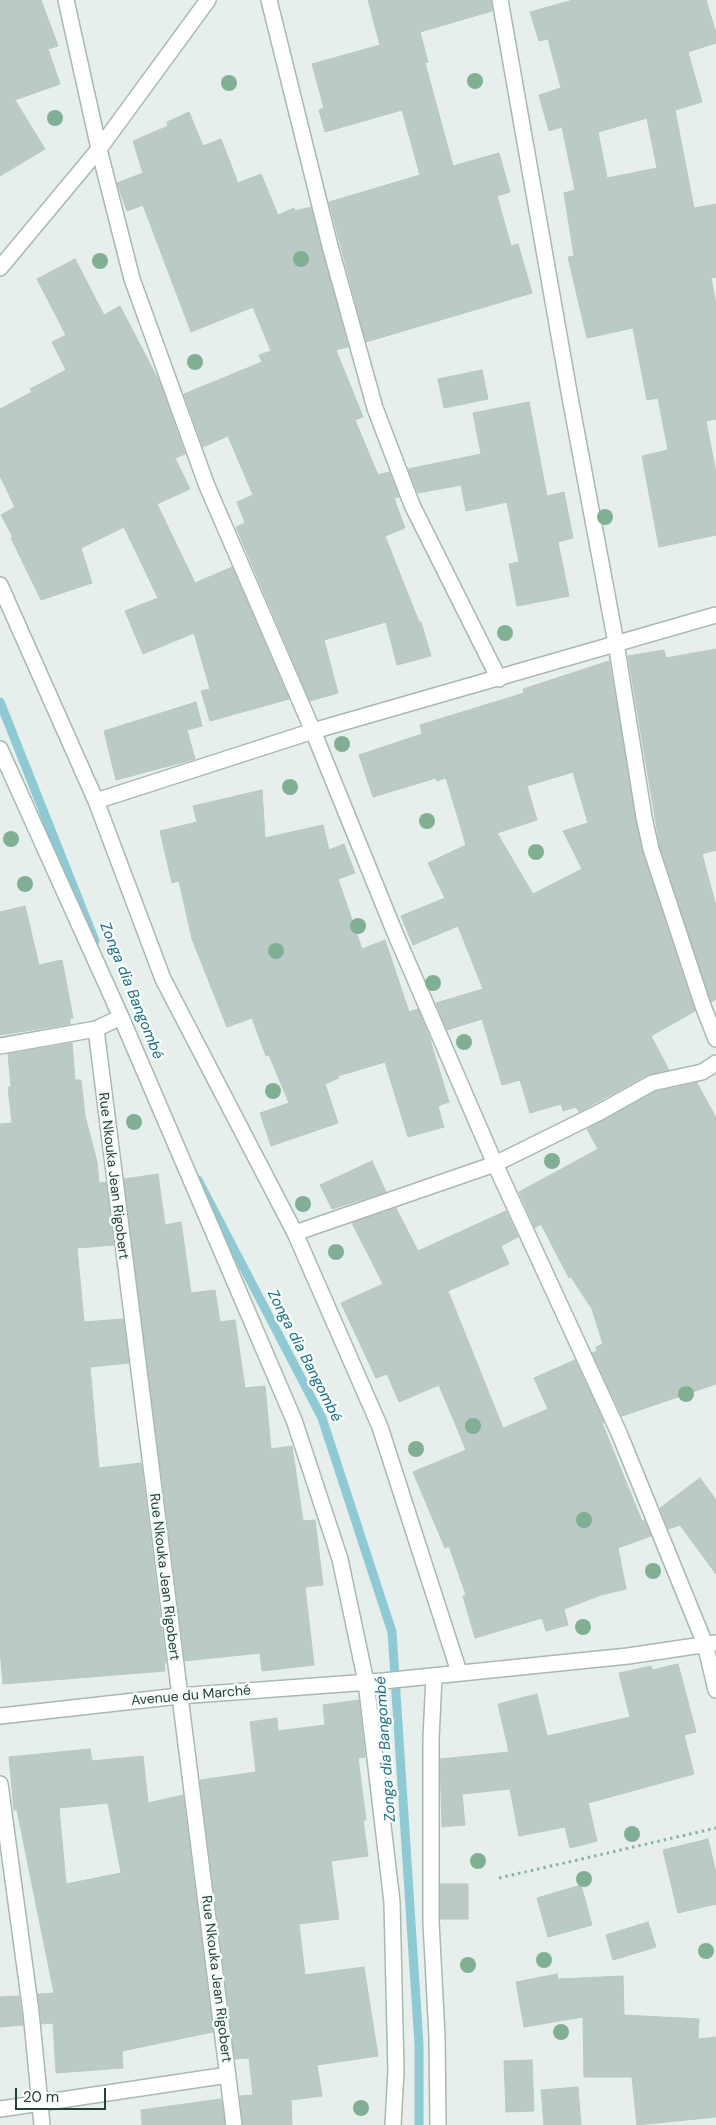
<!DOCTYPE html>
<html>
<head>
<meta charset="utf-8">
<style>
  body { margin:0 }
  #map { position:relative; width:716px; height:2125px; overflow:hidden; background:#e6efeb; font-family:"DM Sans",sans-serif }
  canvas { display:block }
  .scale { position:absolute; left:15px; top:2088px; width:91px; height:22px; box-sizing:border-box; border:2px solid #24423a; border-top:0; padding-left:6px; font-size:15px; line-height:18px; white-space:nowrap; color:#24423a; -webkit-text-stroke:4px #f7fbf9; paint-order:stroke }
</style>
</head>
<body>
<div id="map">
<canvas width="716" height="2125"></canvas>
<div class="scale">20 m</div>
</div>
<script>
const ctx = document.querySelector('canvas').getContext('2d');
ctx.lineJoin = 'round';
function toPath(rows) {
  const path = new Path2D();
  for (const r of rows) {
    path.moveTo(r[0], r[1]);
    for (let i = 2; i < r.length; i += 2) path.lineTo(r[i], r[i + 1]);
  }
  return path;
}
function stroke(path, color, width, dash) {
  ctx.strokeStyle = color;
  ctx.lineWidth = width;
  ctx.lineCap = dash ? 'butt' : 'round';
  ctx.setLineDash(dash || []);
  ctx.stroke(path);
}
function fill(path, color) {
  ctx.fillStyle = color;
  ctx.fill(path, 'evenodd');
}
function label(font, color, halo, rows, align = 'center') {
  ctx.font = font + ' "DM Sans",sans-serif';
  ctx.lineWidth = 5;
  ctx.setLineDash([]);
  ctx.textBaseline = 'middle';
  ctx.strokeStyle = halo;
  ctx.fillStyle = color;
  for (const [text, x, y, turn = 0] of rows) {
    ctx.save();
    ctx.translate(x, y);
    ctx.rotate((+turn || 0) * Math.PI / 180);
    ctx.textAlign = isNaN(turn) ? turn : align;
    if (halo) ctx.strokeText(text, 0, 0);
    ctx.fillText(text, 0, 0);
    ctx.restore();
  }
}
stroke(toPath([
  [0,702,95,941],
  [198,1180,322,1418,392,1632,419,2045,419,2125]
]), '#8ec9d4', 9);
const building = toPath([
  [0,0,41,0,58,46,48,49,60,84,15,100,45,149,0,176,0,0],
  [368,0,491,0,492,11,420,32,428,62,425,63,453,166,499,153,510,192,497,196,511,246,518,244,532,293,366,342,329,202,420,175,402,110,325,132,319,110,324,108,312,64,380,45,368,0],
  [573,0,706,0,716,33,716,43,688,52,702,102,675,110,694,208,716,204,716,277,711,278,716,304,716,419,706,421,716,473,716,535,659,547,642,456,668,450,658,398,647,400,633,328,587,338,568,257,574,256,564,193,575,190,562,127,549,131,539,95,561,88,548,39,539,41,530,12,573,0],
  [647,118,657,168,607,178,598,132,647,118],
  [189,112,203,146,221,139,238,183,261,174,278,215,294,208,295,211,311,207,348,347,336,350,363,417,355,420,378,475,389,472,399,497,394,498,405,528,385,536,419,622,421,622,431,656,397,665,386,622,324,640,338,693,310,701,236,527,245,523,237,502,253,495,228,436,203,447,184,394,262,362,259,355,271,351,253,307,191,332,143,205,127,211,117,183,143,173,133,141,168,126,167,122,189,112],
  [75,259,104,315,120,306,160,383,185,454,175,458,190,489,157,504,195,583,232,567,289,699,210,721,201,691,210,689,194,633,143,654,125,611,158,598,124,527,81,548,92,583,41,600,11,538,13,537,1,515,15,507,0,476,0,409,32,392,30,389,66,370,52,342,66,335,37,279,75,259],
  [482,370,488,399,444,408,438,379,482,370],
  [529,402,547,496,564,492,573,538,558,542,569,596,517,606,509,564,519,562,507,502,466,511,461,485,418,493,408,469,481,454,473,413,529,402],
  [716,649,716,850,702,854,716,906,716,999,711,1002,660,847,628,656,664,650,666,658,716,649],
  [609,661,642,851,695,1011,651,1036,669,1070,647,1075,579,1112,576,1107,563,1111,561,1104,530,1113,520,1080,502,1085,482,1019,447,1030,436,1003,483,989,458,926,413,945,401,916,445,898,428,863,466,845,446,778,437,781,436,778,373,797,359,755,422,734,420,725,524,693,523,689,609,661],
  [573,772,588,823,563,831,582,869,533,894,497,833,537,820,527,786,573,772],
  [196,702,202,726,187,730,195,759,116,780,104,731,196,702],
  [262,790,265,838,323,825,329,850,344,844,355,873,338,879,362,949,385,940,409,1012,418,1009,429,1036,449,1102,438,1106,444,1127,408,1137,385,1062,338,1076,339,1078,325,1084,338,1123,271,1146,260,1113,289,1103,269,1055,266,1056,252,1018,227,1027,192,939,179,881,172,883,160,831,197,822,193,806,262,790],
  [25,906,39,965,62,960,73,1018,70,1018,70,1024,0,1035,0,912,25,906],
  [72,1043,75,1080,81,1080,85,1116,97,1162,99,1183,106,1182,114,1245,77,1248,84,1322,123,1319,129,1363,90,1367,99,1468,141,1463,166,1663,164,1663,165,1671,3,1684,0,1649,0,1124,12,1123,8,1087,11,1087,8,1054,72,1043],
  [697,1083,716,1118,716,1384,622,1416,592,1353,597,1351,596,1347,603,1344,592,1309,571,1277,569,1278,541,1224,535,1228,519,1192,598,1149,587,1129,655,1092,697,1083],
  [372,1161,386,1192,332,1209,320,1185,372,1161],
  [158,1174,165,1225,181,1222,191,1293,215,1290,220,1322,235,1320,245,1388,265,1386,271,1449,292,1446,303,1521,315,1520,323,1585,305,1587,314,1665,262,1671,260,1653,185,1661,124,1179,158,1174],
  [396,1208,418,1251,506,1211,518,1237,501,1246,509,1264,448,1291,503,1428,548,1409,534,1378,575,1360,604,1422,602,1423,642,1521,644,1520,651,1536,618,1548,626,1589,601,1595,564,1609,568,1625,546,1631,542,1618,475,1638,463,1596,466,1595,449,1546,445,1548,413,1472,466,1450,439,1385,399,1402,387,1374,376,1378,341,1303,383,1284,352,1223,396,1208],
  [700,1478,716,1500,716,1574,680,1525,668,1529,660,1508,700,1478],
  [678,1664,696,1732,684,1735,694,1774,588,1803,597,1841,570,1848,565,1827,519,1836,510,1789,462,1794,465,1825,442,1827,440,1759,509,1752,498,1704,537,1694,547,1736,630,1717,619,1673,651,1666,652,1670,678,1664],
  [359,1700,365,1757,358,1758,366,1820,363,1820,368,1856,331,1861,339,1919,299,1924,305,1975,364,1967,378,2056,317,2065,322,2096,291,2100,292,2125,243,2125,240,2096,253,2095,249,2058,235,2059,200,1780,256,1772,250,1722,277,1718,278,1731,325,1725,323,1705,359,1700],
  [90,1749,92,1761,143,1756,148,1803,183,1795,213,2032,122,2051,123,2068,56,2073,53,2023,42,2024,38,1994,54,1993,17,1810,14,1810,9,1757,90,1749],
  [108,1803,121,1873,66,1884,59,1808,108,1803],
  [708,1839,716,1873,716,1904,678,1913,663,1850,708,1839],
  [440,1884,468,1884,468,1919,440,1919,440,1884],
  [581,1885,592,1925,548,1937,537,1898,581,1885],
  [648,1922,656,1947,613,1960,606,1935,648,1922],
  [557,1974,558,1979,623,1976,624,2015,699,2019,698,2039,716,2037,716,2117,637,2125,632,2077,584,2077,583,2017,524,2027,516,1982,557,1974],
  [19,1996,23,2025,0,2027,0,1997,19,1996],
  [532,2060,534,2111,506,2112,504,2061,532,2060],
  [578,2087,581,2125,544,2125,541,2090,578,2087],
  [221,2099,225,2125,142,2125,141,2110,221,2099]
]);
fill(building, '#bbcac4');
stroke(building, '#b8c9c2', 1);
const street = toPath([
  [66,0,99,149,132,279,207,486,313,731,395,933,495,1164,619,1433,705,1644,716,1690],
  [269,0,330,246,375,408,412,505,499,679],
  [500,0,569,392,616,643,644,817,651,849,703,1006,716,1039],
  [0,268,99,149,208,0],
  [0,585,96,801,163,979,295,1233,380,1427,459,1672],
  [0,749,121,1017,294,1420,340,1559,366,1682,392,1902,396,2071,393,2125],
  [96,801,313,731,716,615],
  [96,1029,234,2125],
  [0,1046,96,1029,121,1017],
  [295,1233,495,1164,600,1112,652,1083,702,1072,716,1063],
  [434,1676,431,1739,431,1922,437,2036,438,2125],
  [0,1716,179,1696,383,1681,628,1656,716,1643],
  [0,1784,31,2012,42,2125],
  [0,2109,228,2075]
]);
stroke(street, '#a8b8b2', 18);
stroke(toPath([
  [499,1878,716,1828]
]), '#86b3a5', 3, [2.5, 4]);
stroke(street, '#fff', 15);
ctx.fillStyle = '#80af93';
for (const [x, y] of [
  [475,81],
  [229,83],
  [55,118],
  [301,259],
  [100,261],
  [195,362],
  [605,517],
  [505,633],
  [342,744],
  [290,787],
  [427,821],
  [11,839],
  [536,852],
  [25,884],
  [358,926],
  [276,951],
  [433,983],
  [464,1042],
  [273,1091],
  [134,1122],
  [552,1161],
  [303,1204],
  [336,1252],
  [686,1394],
  [473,1426],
  [416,1449],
  [584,1520],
  [653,1571],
  [583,1627],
  [632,1834],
  [478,1861],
  [584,1879],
  [706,1951],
  [544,1960],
  [468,1965],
  [561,2032],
  [361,2108]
]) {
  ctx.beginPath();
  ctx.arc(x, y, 8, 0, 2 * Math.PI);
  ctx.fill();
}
label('14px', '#24423a', '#f7fbf9', [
  ["Rue Nkouka Jean Rigobert",113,1176,83],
  ["Rue Nkouka Jean Rigobert",164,1577,83],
  ["Avenue du Marché",191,1696,-5],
  ["Rue Nkouka Jean Rigobert",216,1979,83]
]);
label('italic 15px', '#1c6f80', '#f7fbf9', [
  ["Zonga dia Bangombé",131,991,68],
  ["Zonga dia Bangombé",304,1356,63],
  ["Zonga dia Bangombé",386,1749,-94]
]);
</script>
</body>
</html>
